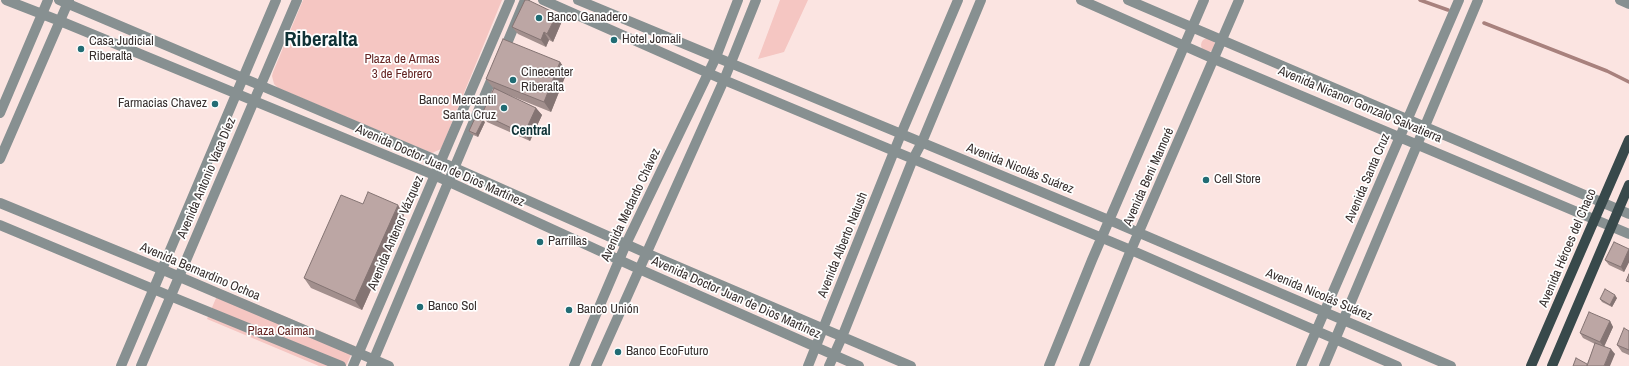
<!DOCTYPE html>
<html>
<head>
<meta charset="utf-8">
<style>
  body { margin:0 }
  canvas { display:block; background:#fbe4e1 }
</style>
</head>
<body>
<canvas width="1629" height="366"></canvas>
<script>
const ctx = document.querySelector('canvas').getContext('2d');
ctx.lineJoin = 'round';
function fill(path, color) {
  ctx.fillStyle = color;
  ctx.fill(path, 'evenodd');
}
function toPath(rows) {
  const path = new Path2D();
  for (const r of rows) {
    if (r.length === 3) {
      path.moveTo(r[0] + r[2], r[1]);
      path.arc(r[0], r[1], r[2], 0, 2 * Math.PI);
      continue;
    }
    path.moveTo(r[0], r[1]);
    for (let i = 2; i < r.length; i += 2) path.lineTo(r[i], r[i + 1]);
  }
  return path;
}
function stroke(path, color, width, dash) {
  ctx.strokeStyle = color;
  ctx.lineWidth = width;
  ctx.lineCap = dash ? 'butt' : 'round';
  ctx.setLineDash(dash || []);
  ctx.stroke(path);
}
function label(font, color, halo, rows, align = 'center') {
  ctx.font = font + ' "Archivo Narrow",sans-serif';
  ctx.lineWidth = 3.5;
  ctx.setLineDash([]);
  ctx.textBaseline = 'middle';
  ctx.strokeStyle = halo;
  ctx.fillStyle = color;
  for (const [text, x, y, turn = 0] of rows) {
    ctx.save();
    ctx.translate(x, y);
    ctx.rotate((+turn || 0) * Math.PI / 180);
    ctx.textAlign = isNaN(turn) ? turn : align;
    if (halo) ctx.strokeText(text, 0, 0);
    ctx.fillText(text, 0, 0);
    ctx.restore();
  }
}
fill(toPath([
  [303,0,502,0,441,149,432,153,278,88,274,84,272,76,273,72],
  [780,0,808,0,784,52,758,59],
  [1208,45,7],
  [220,289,355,346,346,366,319,366,207,319]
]), '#f5c6c2');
stroke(toPath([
  [1420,0,1448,10],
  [1484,23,1607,71,1629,82]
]), '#a8817d', 3.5);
stroke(toPath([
  [6,0,60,21,434,175,639,269,859,366],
  [59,0,455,168,646,253,911,366],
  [543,0,724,80,1131,250,1397,366],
  [578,0,1109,220,1451,366],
  [1081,0,1214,59,1629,234],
  [1128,0,1629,214],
  [1620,0,1629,4],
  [503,53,525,0],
  [0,113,48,0],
  [0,159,69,0],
  [0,203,161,269,389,366],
  [0,225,170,296,341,366],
  [121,366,276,0],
  [141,366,297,0],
  [353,366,510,0],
  [371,366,495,71],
  [574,366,626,244,716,57,738,0],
  [596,366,724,80,756,0],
  [808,366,901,134,958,0],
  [829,366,842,337,913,159,922,142,981,0],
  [1049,366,1092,260,1204,0],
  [1084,366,1131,250,1239,0],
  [1301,366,1459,0],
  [1324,366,1478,0]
]), '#879091', 10);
stroke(toPath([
  [1531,366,1629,140],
  [1552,366,1629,185]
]), '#38494b', 10);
fill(toPath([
  [557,14,562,21,553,42,549,40,546,47,518,34,512,27],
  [560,62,567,72,551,112,504,93,536,108,542,115,530,141,487,122,482,114,494,89,486,79],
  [485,122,478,137,471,134,469,131],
  [363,204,404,215,362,310,311,288,304,278],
  [1629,249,1629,262,1624,272,1609,265,1605,260],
  [1617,298,1612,307,1602,302,1600,299],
  [1610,321,1613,327,1604,346,1615,354,1587,364,1595,344,1583,338,1580,333],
  [1629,331,1629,355,1622,352,1617,345]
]), '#a28f8d');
fill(toPath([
  [557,14,562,21,553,42,547,34],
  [544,32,549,40,546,47,541,40],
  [560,62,567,72,551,112,544,102],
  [536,108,542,115,530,141,524,134],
  [483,120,485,122,478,137,476,134],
  [398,205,404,215,362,310,355,301],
  [1629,249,1629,262,1624,272,1621,267],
  [1615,295,1617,298,1612,307,1610,305],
  [1610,321,1613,327,1604,347,1600,342],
  [1611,349,1615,354,1610,366,1604,366]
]), '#847473');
const building = toPath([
  [525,0,528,0,557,14,547,34,544,32,541,40,512,27,525,0],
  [503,39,560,62,544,102,486,79,503,39],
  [494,88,536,108,524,134,482,114,494,88],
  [476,116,483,120,476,134,469,131,476,116],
  [368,192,398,205,355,301,304,278,341,195,363,204,368,192],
  [1614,242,1629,249,1621,267,1605,260,1614,242],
  [1629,274,1629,282,1626,281,1629,274],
  [1605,289,1615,295,1610,305,1600,299,1605,289],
  [1589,312,1610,321,1600,342,1580,333,1589,312],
  [1624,328,1629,331,1629,350,1617,345,1624,328],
  [1595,343,1611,349,1604,366,1587,366,1595,343],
  [1576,358,1587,364,1587,366,1573,366,1576,358]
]);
fill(building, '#bca6a4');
stroke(building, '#847473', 1);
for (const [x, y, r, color] of [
  [539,18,4,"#216c74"],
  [614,40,4,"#216c74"],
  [81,49,4,"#216c74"],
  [513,80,4,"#216c74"],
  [215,104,4,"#216c74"],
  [504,108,4,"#216c74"],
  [1206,180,4,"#216c74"],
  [540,242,4,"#216c74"],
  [420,307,4,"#216c74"],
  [569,310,4,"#216c74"],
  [618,352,4,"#216c74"]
]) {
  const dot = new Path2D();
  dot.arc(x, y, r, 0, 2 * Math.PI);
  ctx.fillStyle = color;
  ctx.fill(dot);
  stroke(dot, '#fff', 1.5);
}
label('13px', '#372f2e', '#fff', [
  ["Banco Ganadero",547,18],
  ["Hotel Jomali",622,40],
  ["Casa Judicial",89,42],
  ["Riberalta",89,57],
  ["Cinecenter",521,73],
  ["Riberalta",521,88],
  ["Banco Mercantil",496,101,"right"],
  ["Santa Cruz",496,116,"right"],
  ["Farmacias Chavez",207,104,"right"],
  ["Cell Store",1214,180],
  ["Parrillas",548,242],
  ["Banco Sol",428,307],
  ["Banco Unión",577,310],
  ["Banco EcoFuturo",626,352]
], 'left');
label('13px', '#652523', '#fff', [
  ["Plaza de Armas",402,60],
  ["3 de Febrero",402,75],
  ["Plaza Caiman",281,332]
]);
label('13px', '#372f2e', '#fff', [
  ["Avenida Nicanor Gonzalo Salvatierra",1360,105,23],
  ["Avenida Doctor Juan de Dios Martínez",440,166,24],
  ["Avenida Nicolás Suárez",1020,169,22],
  ["Avenida Beni Mamoré",1149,177,-66],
  ["Avenida Antonio Vaca Díez",207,178,-67],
  ["Avenida Santa Cruz",1368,178,-67],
  ["Avenida Medardo Chávez",631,205,-65],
  ["Avenida Antenor Vázquez",396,233,-67],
  ["Avenida Alberto Natush",843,245,-68],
  ["Avenida Héroes del Chaco",1568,248,-67],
  ["Avenida Bernardino Ochoa",200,272,23],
  ["Avenida Nicolás Suárez",1319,295,23],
  ["Avenida Doctor Juan de Dios Martínez",736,298,24]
]);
label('bold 14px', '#0f3236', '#fff', [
  ["Central",531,131]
]);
label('bold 21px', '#0f3236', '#fff', [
  ["Riberalta",321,40]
]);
</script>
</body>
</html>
